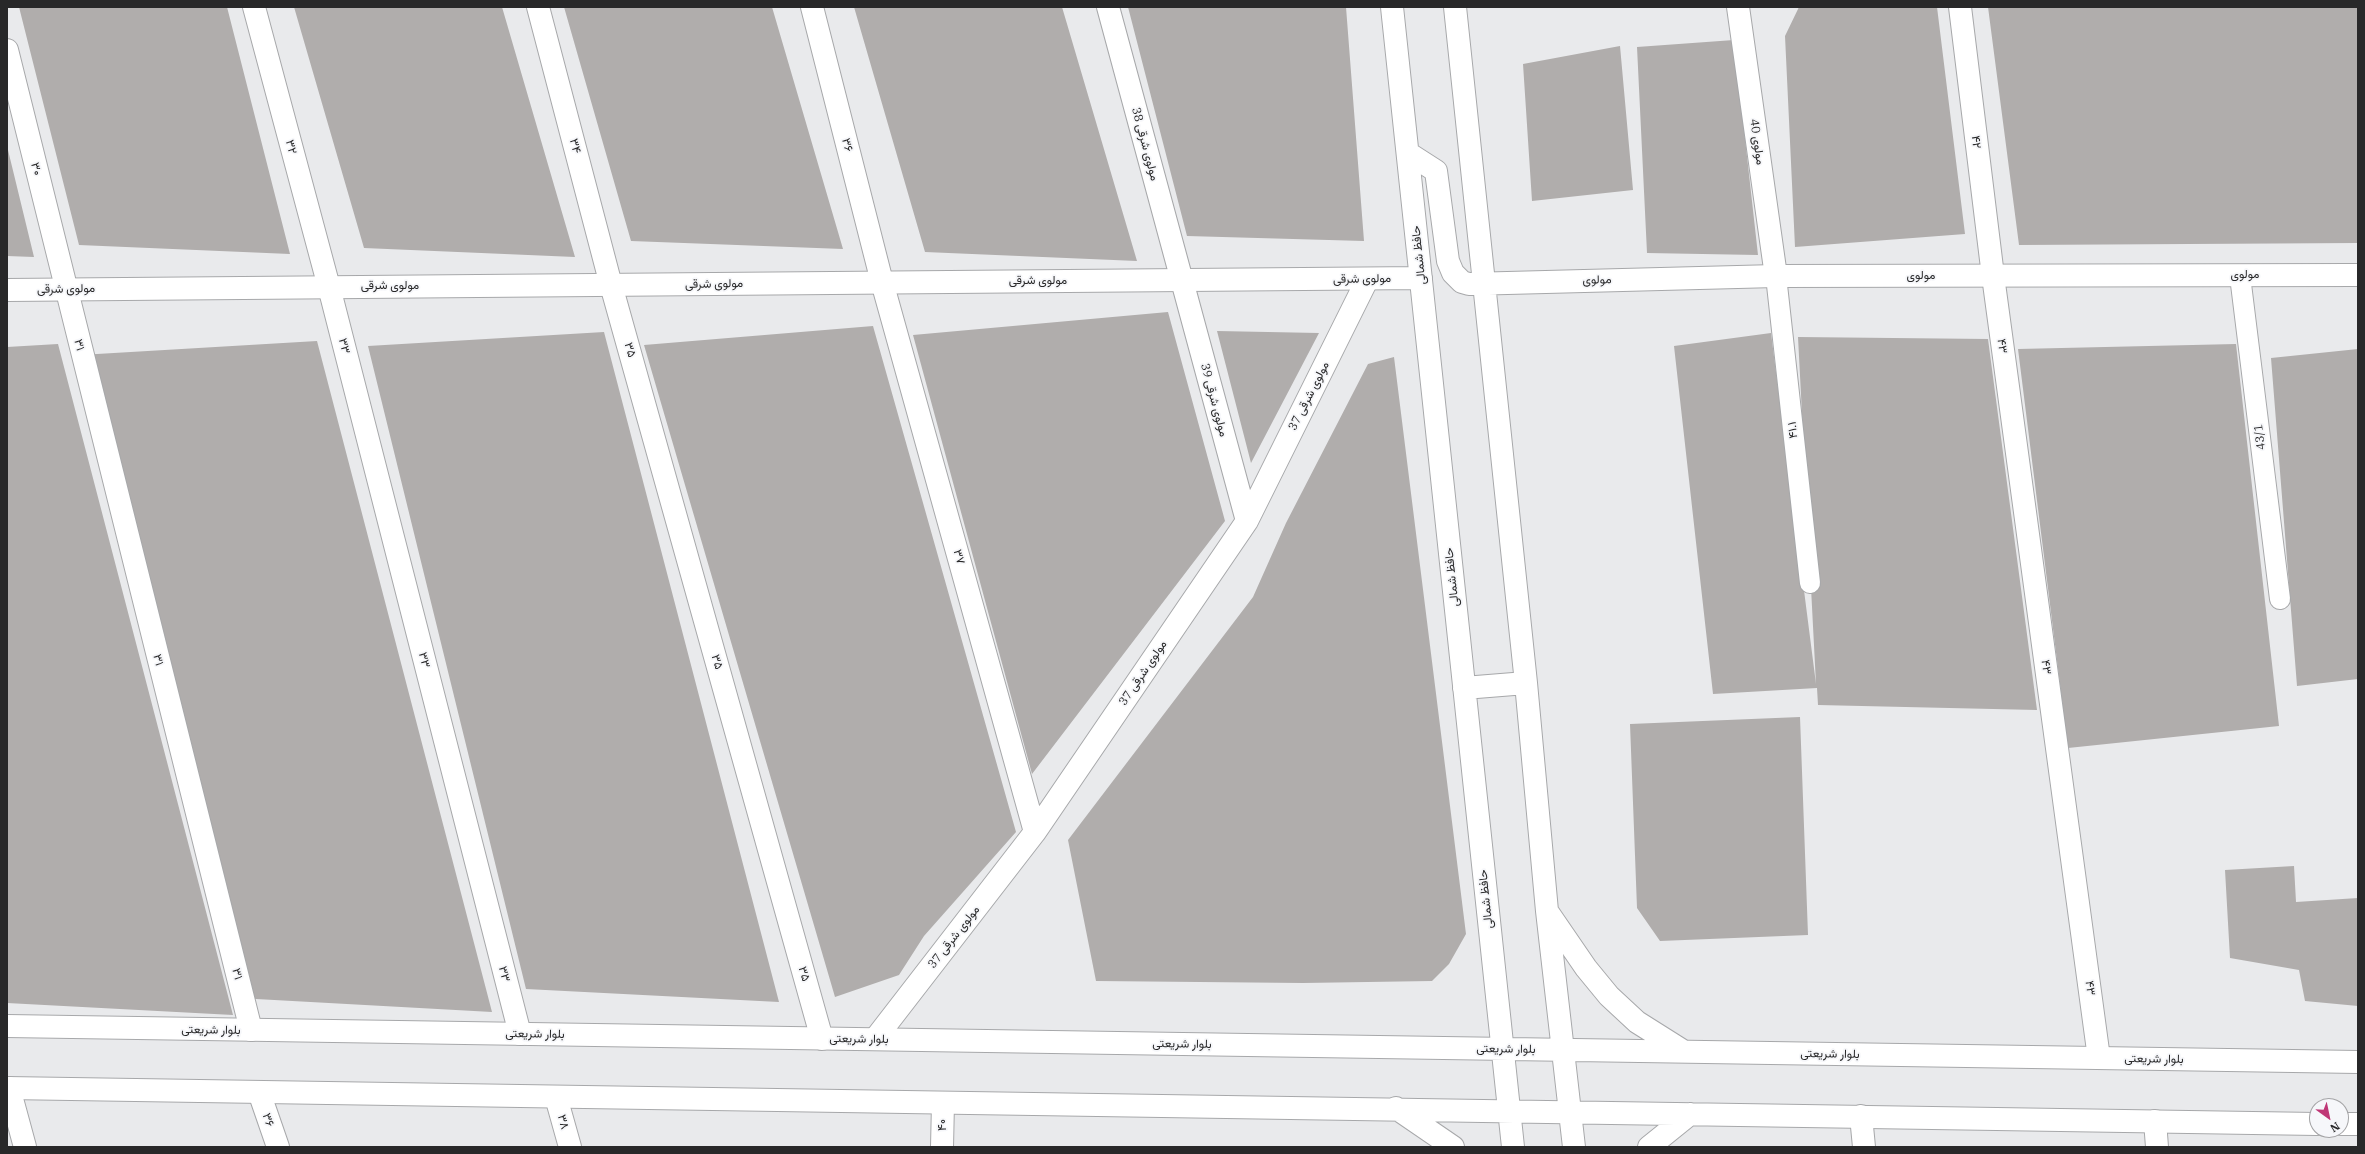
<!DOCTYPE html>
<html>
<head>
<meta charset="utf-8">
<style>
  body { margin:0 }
  #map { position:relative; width:2365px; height:1154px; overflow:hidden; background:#e9eaec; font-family:"IBM Plex Serif",serif }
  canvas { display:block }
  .frame { position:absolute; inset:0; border:8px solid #282829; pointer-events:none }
  .north { position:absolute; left:2309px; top:1098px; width:40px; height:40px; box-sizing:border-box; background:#f6f7fa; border:1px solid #a4a4a6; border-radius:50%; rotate:147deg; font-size:11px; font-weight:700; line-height:16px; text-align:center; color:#282829 }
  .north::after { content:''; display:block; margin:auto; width:14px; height:18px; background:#bf3776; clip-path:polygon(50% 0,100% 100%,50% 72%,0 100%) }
</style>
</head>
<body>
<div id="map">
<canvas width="2365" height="1154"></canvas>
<div class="frame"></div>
<div class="north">N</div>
</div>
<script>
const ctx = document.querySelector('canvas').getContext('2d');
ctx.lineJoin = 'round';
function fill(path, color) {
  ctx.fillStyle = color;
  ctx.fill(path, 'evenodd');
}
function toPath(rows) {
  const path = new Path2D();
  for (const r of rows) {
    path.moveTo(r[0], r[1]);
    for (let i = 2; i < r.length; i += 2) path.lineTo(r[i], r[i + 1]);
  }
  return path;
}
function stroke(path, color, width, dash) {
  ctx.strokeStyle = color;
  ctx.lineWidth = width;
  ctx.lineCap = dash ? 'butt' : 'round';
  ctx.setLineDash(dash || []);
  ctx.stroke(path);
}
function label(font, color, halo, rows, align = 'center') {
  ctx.font = font + ' "IBM Plex Serif",Vazirmatn,serif';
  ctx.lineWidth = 3.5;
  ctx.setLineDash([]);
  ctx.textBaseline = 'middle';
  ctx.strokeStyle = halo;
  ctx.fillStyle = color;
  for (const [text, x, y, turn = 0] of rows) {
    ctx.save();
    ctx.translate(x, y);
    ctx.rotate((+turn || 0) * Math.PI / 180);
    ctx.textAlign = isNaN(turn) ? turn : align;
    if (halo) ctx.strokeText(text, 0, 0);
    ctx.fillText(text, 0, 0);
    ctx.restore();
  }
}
fill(toPath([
  [19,7,227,7,290,254,79,245],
  [294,7,502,7,575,257,364,248],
  [564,7,772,7,843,249,631,241],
  [854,7,1062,7,1137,261,925,252],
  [1128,7,1346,7,1364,241,1187,236],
  [1799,7,1937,7,1965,234,1795,247,1785,36],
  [1988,7,2358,7,2358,243,2019,245],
  [1734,40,1758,255,1647,253,1637,47],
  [1620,46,1633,190,1532,201,1523,64],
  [7,150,8,150,34,257,7,256],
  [1168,312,1225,521,1032,774,913,335],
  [873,326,1016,832,924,936,899,975,835,997,644,345],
  [1217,331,1319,333,1251,463],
  [604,332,779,1002,526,989,368,346],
  [1771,333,1816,684,1798,337,1988,339,2037,710,1818,705,1817,688,1713,694,1674,346],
  [317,341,492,1012,238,998,80,355],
  [58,344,233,1015,7,1003,7,347],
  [2236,344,2279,726,2068,748,2018,349],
  [2358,349,2358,679,2297,686,2271,358],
  [1394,357,1466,934,1449,964,1432,981,1303,983,1096,981,1068,840,1253,597,1286,523,1368,364],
  [1800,717,1808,935,1660,941,1637,908,1630,724],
  [2294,866,2296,902,2358,898,2358,1006,2305,1001,2299,970,2230,958,2225,870]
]), '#b0adac');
const lane = toPath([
  [1776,276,1810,583],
  [2240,276,2280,599]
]);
const street = toPath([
  [254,7,329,287,520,1034],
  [538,7,611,285,822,1039],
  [812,7,882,282,1035,832],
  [1108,7,1247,521],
  [1738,7,1776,276],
  [1960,7,1993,276,2099,1058],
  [7,50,251,1030],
  [875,1039,1035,832,1247,521,1367,280],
  [9,1088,25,1147],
  [259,1092,278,1147],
  [556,1097,570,1147],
  [1861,1116,1864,1147],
  [2155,1121,2157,1147],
  [942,1147,943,1103]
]);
const secondary = toPath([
  [1392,7,1513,1147],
  [1455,7,1526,683,1547,911,1574,1147],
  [1408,153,1436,171,1448,261,1453,273,1462,282,1469,284,1776,276,2358,275],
  [7,290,1421,278],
  [1464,688,1526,683],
  [1549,914,1586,968,1609,996,1637,1022,1683,1051],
  [7,1026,2358,1062],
  [7,1088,2317,1124],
  [1396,1108,1453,1147],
  [2341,1124,2358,1124],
  [1649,1147,1690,1114]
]);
stroke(lane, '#a7a8aa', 22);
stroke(street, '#a7a8aa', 24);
stroke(secondary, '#a7a8aa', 24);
stroke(lane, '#fff', 20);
stroke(street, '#fff', 22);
stroke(secondary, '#fff', 22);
label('12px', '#282829', '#f6f7fa', [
  ["مولوی 40",1757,142,82],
  ["۴۲",1976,142,83],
  ["مولوی شرقی 38",1145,144,75],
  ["۳۶",847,145,76],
  ["۳۴",575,146,75],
  ["۳۲",291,147,75],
  ["۳۰",36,169,76],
  ["حافظ شمالی",1419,255,-96],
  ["مولوی",2245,275],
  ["مولوی",1921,276],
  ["مولوی شرقی",1362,279,-1],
  ["مولوی",1597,280,-1],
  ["مولوی شرقی",1038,281],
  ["مولوی شرقی",714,284,-1],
  ["مولوی شرقی",390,286],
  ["مولوی شرقی",66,289,-1],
  ["۳۱",79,345,76],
  ["۳۳",344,346,76],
  ["۴۳",2002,346,82],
  ["۳۵",630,350,74],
  ["مولوی شرقی 37",1309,396,-63],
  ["مولوی شرقی 39",1214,400,75],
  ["۴۱.۱",1793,430,-96],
  ["43/1",2260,437,-97],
  ["۳۷",959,557,74],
  ["حافظ شمالی",1452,577,-96],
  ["۳۱",158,660,76],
  ["۳۳",424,660,76],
  ["۳۵",717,662,74],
  ["۴۳",2046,667,82],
  ["مولوی شرقی 37",1143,673,-56],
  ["حافظ شمالی",1486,899,-96],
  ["مولوی شرقی 37",954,937,-52],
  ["۳۱",237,974,76],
  ["۳۳",504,974,76],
  ["۳۵",804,974,74],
  ["۴۳",2090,988,82],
  ["بلوار شریعتی",211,1030,1],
  ["بلوار شریعتی",535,1034,1],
  ["بلوار شریعتی",859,1039,1],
  ["بلوار شریعتی",1182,1044,1],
  ["بلوار شریعتی",1506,1049,1],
  ["بلوار شریعتی",1830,1054,1],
  ["بلوار شریعتی",2154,1059,1],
  ["۳۶",268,1120,71],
  ["۳۸",563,1122,75],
  ["۴۰",943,1125,-90]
]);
</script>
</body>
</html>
